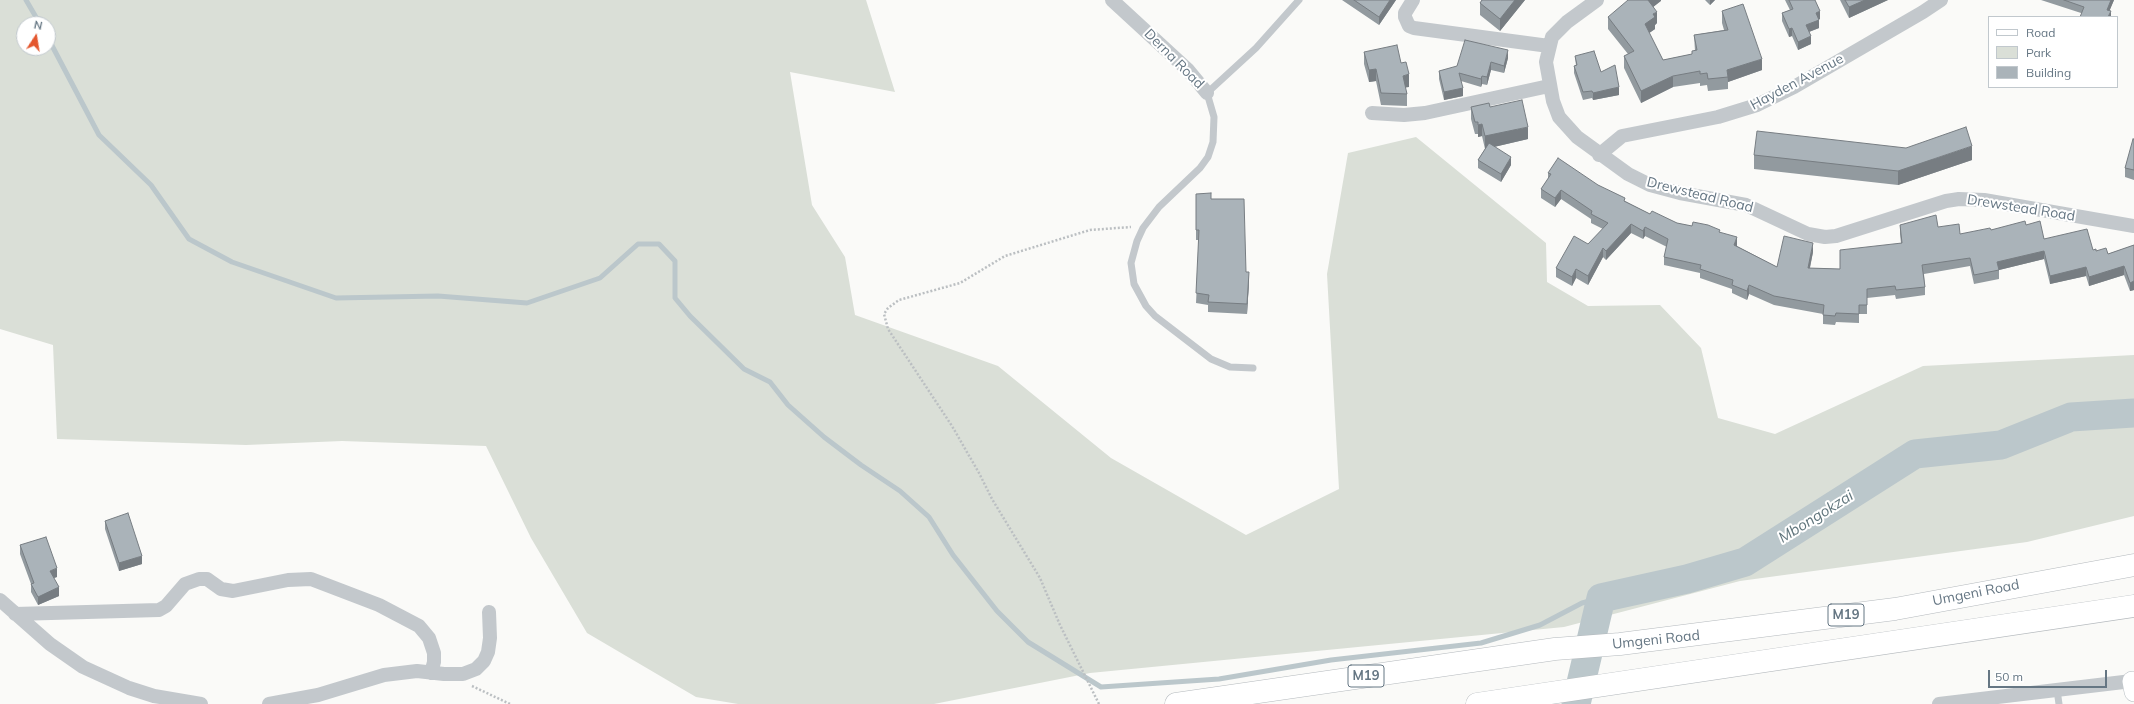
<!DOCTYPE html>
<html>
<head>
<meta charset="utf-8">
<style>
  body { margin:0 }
  #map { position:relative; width:2134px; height:704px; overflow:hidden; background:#fafaf8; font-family:Mulish,sans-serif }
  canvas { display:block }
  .legend { position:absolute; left:1988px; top:16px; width:130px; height:72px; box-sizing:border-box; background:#fff; border:1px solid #c1c8cd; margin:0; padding:5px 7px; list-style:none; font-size:12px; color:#657683 }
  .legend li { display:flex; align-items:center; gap:8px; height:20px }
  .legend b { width:20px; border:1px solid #c1c8cd }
  .north { position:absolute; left:16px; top:16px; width:40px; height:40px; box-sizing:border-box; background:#fff; border:1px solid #c1c8cd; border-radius:50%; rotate:12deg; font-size:11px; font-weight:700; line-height:16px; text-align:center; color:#657683 }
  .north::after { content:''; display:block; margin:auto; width:14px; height:18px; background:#e4572e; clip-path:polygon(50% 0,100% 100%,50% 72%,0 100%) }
  .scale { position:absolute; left:1988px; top:670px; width:119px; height:18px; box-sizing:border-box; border:2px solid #657683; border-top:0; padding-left:5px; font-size:12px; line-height:14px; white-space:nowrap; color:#657683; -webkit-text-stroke:3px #fff; paint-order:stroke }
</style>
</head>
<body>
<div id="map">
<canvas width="2134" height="704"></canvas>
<ul class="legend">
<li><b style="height:5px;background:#fff"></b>Road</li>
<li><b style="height:11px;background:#dadfd7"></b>Park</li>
<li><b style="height:11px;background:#aab3b9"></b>Building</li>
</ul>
<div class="north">N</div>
<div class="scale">50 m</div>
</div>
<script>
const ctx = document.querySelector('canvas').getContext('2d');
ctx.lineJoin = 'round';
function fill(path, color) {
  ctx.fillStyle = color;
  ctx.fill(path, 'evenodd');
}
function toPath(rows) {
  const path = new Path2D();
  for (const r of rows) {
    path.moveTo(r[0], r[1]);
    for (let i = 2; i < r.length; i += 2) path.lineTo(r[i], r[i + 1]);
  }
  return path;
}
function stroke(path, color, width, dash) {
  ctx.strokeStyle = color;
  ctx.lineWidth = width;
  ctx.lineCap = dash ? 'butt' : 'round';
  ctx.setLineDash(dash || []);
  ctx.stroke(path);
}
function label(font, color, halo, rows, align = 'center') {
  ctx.font = font + ' Mulish,sans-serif';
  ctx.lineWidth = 4;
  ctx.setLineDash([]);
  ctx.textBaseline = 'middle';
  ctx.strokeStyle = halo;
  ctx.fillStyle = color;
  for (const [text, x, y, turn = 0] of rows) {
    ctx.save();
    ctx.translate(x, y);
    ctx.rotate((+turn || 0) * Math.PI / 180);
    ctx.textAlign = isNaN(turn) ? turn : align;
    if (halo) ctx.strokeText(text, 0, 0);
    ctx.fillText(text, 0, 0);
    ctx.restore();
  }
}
fill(toPath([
  [0,0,866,0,895,92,790,72,812,205,845,257,855,315,998,366,1111,458,1246,535,1339,489,1327,274,1348,153,1416,137,1546,243,1547,282,1588,306,1660,305,1701,348,1718,418,1775,434,1923,366,2134,355,2134,516,2027,542,1740,581,1564,627,1090,673,934,704,738,704,696,697,587,633,531,538,486,446,342,441,246,445,57,439,53,345,0,329],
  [24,24,48,24,48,48,24,48]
]), '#dadfd7');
stroke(toPath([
  [26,0,40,24],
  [48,38,99,135,151,185,189,239,232,262,336,298,438,296,527,303,600,278,638,244,659,244,675,261,675,298,690,316,744,369,770,382,788,405,824,437,861,465,900,491,929,517,953,555,997,611,1028,642,1101,687,1219,679,1331,660,1481,643,1540,625,1582,603,1601,598]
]), '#bbc7cb', 5);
stroke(toPath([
  [1576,704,1601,598,1687,579,1745,562,1915,454,2001,445,2071,417,2134,413]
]), '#bbc7cb', 29);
const secondary = toPath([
  [2134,681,2132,681,2134,692]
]);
const highway = toPath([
  [1176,704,1555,649,1620,644,1895,609,2134,565],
  [1477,704,2134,606]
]);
stroke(secondary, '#b3babf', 20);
stroke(highway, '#b4b9bd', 23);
stroke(toPath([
  [472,686,510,704],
  [1099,704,1060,625,1040,578,992,499,979,473,952,426,888,329,884,314,888,308,899,300,960,283,1005,256,1090,230,1131,227]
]), '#bbbfc2', 2.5, [2, 2]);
stroke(toPath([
  [1253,368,1230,367,1211,359,1155,316,1146,306,1134,284,1131,263,1137,241,1143,228,1159,207,1200,168,1208,157,1213,142,1214,117,1207,93,1256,48,1299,0],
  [2057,690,2059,704]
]), '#c3c8cc', 7);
stroke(toPath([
  [1112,0,1188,70,1207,93],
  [1413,0,1405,13,1405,17,1409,26,1414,28,1549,46],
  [1597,0,1567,22,1552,37,1546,62,1553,101,1559,117,1577,137,1628,174,1650,185,1680,193,1746,205,1808,234,1825,237,1836,236,1946,201,1959,199,1984,200,2134,226],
  [1372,113,1404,115,1425,113,1549,86],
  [1599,155,1622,136,1718,117,1757,105,1794,87,1923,12,1941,0],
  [0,600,50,644,83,667,129,688,154,696,201,704],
  [15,614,159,610,166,606,185,584,199,579,207,579,221,589,233,591,288,580,311,579,379,605,419,626,429,638,434,653,434,662,431,673],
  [269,704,318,695,384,675,417,671,444,674,463,674,476,669,484,661,488,652,490,638,489,612],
  [1939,704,2132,681]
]), '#c3c8cc', 14);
stroke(secondary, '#fff', 19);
stroke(highway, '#fff', 22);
fill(toPath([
  [1342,0,1396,0,1379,25],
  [1482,0,1525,0,1500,31,1480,15,1480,3],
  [1661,0,1653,7,1657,23,1655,25,1655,29,1649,33,1663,60,1692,54,1692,51,1695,51,1694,35,1724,30,1722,23,1722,11,1762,70,1728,82,1728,89,1708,91,1707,85,1700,86,1700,83,1673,87,1641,103,1624,68,1624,56,1628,54,1608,29,1608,17],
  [1705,0,1715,0,1710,5],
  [1785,0,1815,0,1820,19,1819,19,1819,28,1809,32,1811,44,1798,50,1792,36,1789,37,1782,21,1782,13,1790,10],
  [1840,0,1888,0,1849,18],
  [2041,0,2114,0,2109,11,2111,17,2081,13],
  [1364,52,1401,63,1409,87,1405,87,1407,94,1407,106,1381,105,1376,81,1369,82,1364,64],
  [1575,56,1601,72,1619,95,1593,100,1592,98,1583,100,1574,73,1574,66,1576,66],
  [1508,58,1504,73,1491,70,1487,85,1482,84,1481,87,1461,81,1463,96,1444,100,1439,79,1439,71],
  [1471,107,1490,107,1528,139,1494,147,1511,165,1501,182,1478,168,1478,160,1485,149,1482,136,1478,137,1478,134,1475,134,1471,119],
  [2134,139,2134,180,2125,177,2125,168],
  [1754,155,1972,160,1898,185,1754,169],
  [1548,173,1598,185,1625,201,1650,214,1677,223,1720,232,1737,246,1777,267,1813,252,1810,268,1840,269,1901,243,1900,234,1900,225,1938,227,1960,234,2026,225,2044,239,2093,250,2108,254,2134,245,2134,290,2130,291,2124,275,2089,286,2086,276,2050,284,2044,259,1999,270,1999,279,1974,284,1970,266,1924,274,1925,287,1925,295,1896,299,1895,295,1867,298,1867,314,1859,314,1859,323,1836,322,1835,325,1823,324,1823,314,1774,305,1749,294,1747,300,1732,293,1732,289,1700,278,1700,273,1664,265,1664,257,1667,247,1645,236,1643,239,1631,233,1606,260,1603,257,1588,285,1576,278,1572,286,1556,277,1556,268,1588,244,1603,229,1591,223,1591,219,1561,199,1555,207,1541,198,1541,189,1548,179],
  [1196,194,1211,199,1246,272,1249,282,1247,314,1208,312,1208,305,1196,303,1199,240,1196,240],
  [105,521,142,564,119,571,105,529],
  [20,545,57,577,54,578,59,596,38,605,31,592,31,584,20,554]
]), '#929a9f');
fill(toPath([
  [1390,0,1396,0,1379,25,1379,17],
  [1515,0,1525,0,1500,31,1500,19],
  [1648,0,1661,0,1661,1,1648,11],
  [1710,0,1715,0,1710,5],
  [1865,0,1888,0,1849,18,1849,7],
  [2111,0,2114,0,2107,17,2107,10],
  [1820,11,1820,19,1816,20,1816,13],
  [2111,11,2111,17,2108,17],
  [1657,12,1657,23,1655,25,1655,29,1645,36,1645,24,1653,14],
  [1819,20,1819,28,1806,33,1806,25],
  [1792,28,1792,36,1789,37,1789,29],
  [1811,36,1811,44,1798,50,1798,42],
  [1508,50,1508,58,1504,73,1504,66],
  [1762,59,1762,70,1728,82,1727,70],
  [1491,62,1491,70,1487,85,1487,77],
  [1376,69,1376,81,1369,82,1369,70],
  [1409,74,1409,87,1403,88,1403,76],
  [1482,76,1482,84,1481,87,1481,79],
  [1673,76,1673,87,1641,103,1641,91],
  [1619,87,1619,95,1593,100,1593,93],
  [1463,88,1463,96,1444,100,1444,92],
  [1482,124,1482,136,1478,137,1478,125],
  [1528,127,1528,139,1485,149,1485,136],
  [1972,146,1972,160,1898,185,1898,171],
  [1511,157,1511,165,1501,182,1501,174],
  [1561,190,1561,199,1555,207,1555,198],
  [1631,224,1631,233,1606,260,1606,251],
  [1645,227,1645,236,1643,239,1643,231],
  [1737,237,1737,246,1734,254,1734,245],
  [1813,243,1813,252,1808,276,1808,268],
  [1603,248,1603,257,1588,285,1588,276],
  [2044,251,2044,259,1999,270,1997,262],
  [2124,266,2124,275,2089,286,2089,277],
  [2086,267,2086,276,2050,284,2050,276],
  [1576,269,1576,278,1572,286,1572,277],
  [1249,272,1249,282,1247,314,1247,304],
  [2134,281,2134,290,2130,291,2130,283],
  [1749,285,1749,294,1747,300,1747,291],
  [142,556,142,564,119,571,119,563],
  [57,568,57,577,50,579,50,571],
  [59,587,59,596,38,605,38,597]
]), '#777d82');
const building = toPath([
  [1354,0,1390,0,1379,17,1354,0],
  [1482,0,1515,0,1500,19,1480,3,1482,0],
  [1628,0,1648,0,1657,12,1653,14,1655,17,1645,24,1663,60,1692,54,1692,51,1697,50,1694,35,1728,30,1722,11,1743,4,1762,59,1727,70,1728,77,1708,79,1707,73,1700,74,1700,71,1673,76,1641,91,1624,56,1634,51,1608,17,1628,0],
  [1789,0,1815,0,1820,11,1816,13,1819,20,1806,25,1811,36,1798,42,1792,28,1789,29,1782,13,1793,9,1789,0],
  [1845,0,1865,0,1849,7,1845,0],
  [2064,0,2111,0,2107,10,2111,11,2108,17,2080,17,2084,7,2064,0],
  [1465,40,1508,50,1504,66,1491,62,1487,77,1482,76,1481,79,1459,73,1463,88,1444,92,1439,71,1457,66,1465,40],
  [1397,45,1401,63,1406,62,1409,74,1403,76,1407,94,1381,93,1376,69,1369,70,1364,52,1397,45],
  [1594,51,1601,72,1615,65,1619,87,1593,93,1592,91,1583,92,1574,66,1577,65,1575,56,1594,51],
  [1522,100,1528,127,1485,136,1482,124,1478,125,1478,122,1475,122,1471,107,1489,103,1490,107,1522,100],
  [1966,127,1972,146,1898,171,1754,155,1757,131,1906,148,1966,127],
  [2133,139,2134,139,2134,170,2125,168,2133,139],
  [1489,143,1511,157,1501,174,1478,160,1489,143],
  [1558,158,1598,185,1625,198,1624,201,1650,214,1652,211,1677,223,1692,226,1693,222,1708,225,1720,230,1719,232,1737,237,1734,245,1777,267,1784,236,1813,243,1808,268,1840,269,1840,250,1902,243,1900,225,1936,215,1938,227,1959,224,1960,234,1990,228,1991,230,2025,221,2026,225,2040,221,2044,239,2087,229,2093,250,2096,249,2096,251,2106,248,2108,254,2134,245,2134,281,2130,283,2124,266,2089,277,2086,267,2050,276,2044,251,1997,262,1999,270,1974,275,1970,258,1922,265,1925,287,1896,290,1895,286,1867,289,1867,305,1859,305,1859,314,1836,313,1835,316,1823,315,1824,305,1774,296,1749,285,1747,291,1732,285,1733,280,1700,269,1701,265,1664,257,1668,239,1645,227,1643,231,1631,224,1606,251,1603,248,1588,276,1576,269,1572,277,1556,268,1574,236,1588,244,1608,223,1591,214,1592,211,1561,190,1555,198,1541,189,1551,174,1548,173,1558,158],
  [1211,193,1211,199,1244,199,1246,272,1249,272,1247,304,1208,302,1209,295,1196,293,1199,230,1196,230,1196,194,1211,193],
  [128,513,142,556,119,563,105,521,128,513],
  [46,537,57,568,50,571,59,587,38,597,31,584,34,583,20,545,46,537]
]);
fill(building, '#aab3b9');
stroke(building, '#777d82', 1);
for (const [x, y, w] of [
  [1846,615,36],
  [1366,676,36]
]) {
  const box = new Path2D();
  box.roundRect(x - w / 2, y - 11, w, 22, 3);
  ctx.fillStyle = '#fff';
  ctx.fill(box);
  stroke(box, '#657683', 1);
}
label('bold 13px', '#657683', null, [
  ["M19",1846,615],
  ["M19",1366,676]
]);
label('14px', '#657683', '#fff', [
  ["Derna Road",1174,59,45],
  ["Hayden Avenue",1797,82,-28],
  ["Drewstead Road",1700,195,14],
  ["Drewstead Road",2021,208,9],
  ["Umgeni Road",1976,593,-11],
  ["Umgeni Road",1656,640,-6]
]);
label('italic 15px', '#60757c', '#fff', [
  ["Mbongokzai",1816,517,-32]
]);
</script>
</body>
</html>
